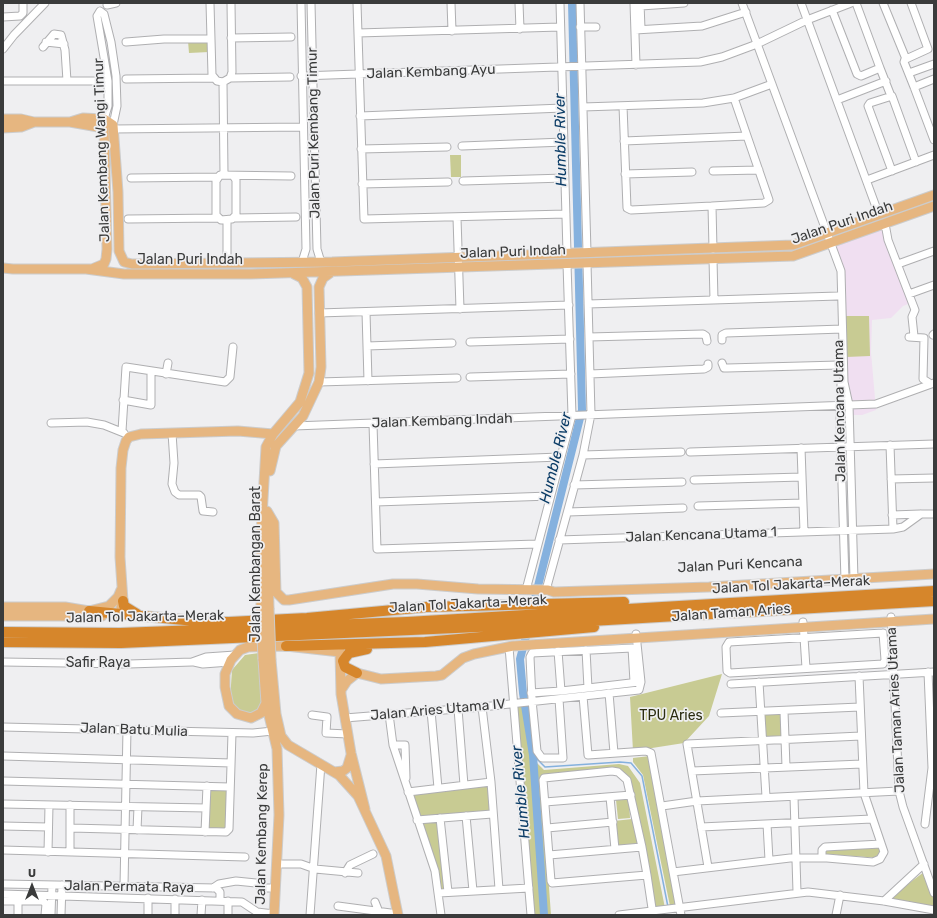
<!DOCTYPE html>
<html>
<head>
<meta charset="utf-8">
<style>
  body { margin:0 }
  #map { position:relative; width:937px; height:918px; overflow:hidden; background:#efeff1; font-family:Rubik,sans-serif }
  canvas { display:block }
  .frame { position:absolute; inset:0; border:4px solid #3a3b3b; pointer-events:none }
  .north { position:absolute; left:12px; top:866px; width:40px; height:40px; -webkit-text-stroke:3px #efeff1; paint-order:stroke; rotate:0deg; font-size:11px; font-weight:700; line-height:16px; text-align:center; color:#3a3b3b }
  .north::after { content:''; display:block; margin:auto; width:14px; height:18px; background:#3a3b3b; clip-path:polygon(50% 0,100% 100%,50% 72%,0 100%) }
</style>
</head>
<body>
<div id="map">
<canvas width="937" height="918"></canvas>
<div class="frame"></div>
<div class="north">U</div>
</div>
<script>
const ctx = document.querySelector('canvas').getContext('2d');
ctx.lineJoin = 'round';
function fill(path, color) {
  ctx.fillStyle = color;
  ctx.fill(path, 'evenodd');
}
function toPath(rows) {
  const path = new Path2D();
  for (const r of rows) {
    path.moveTo(r[0], r[1]);
    for (let i = 2; i < r.length; i += 2) path.lineTo(r[i], r[i + 1]);
  }
  return path;
}
function stroke(path, color, width, dash) {
  ctx.strokeStyle = color;
  ctx.lineWidth = width;
  ctx.lineCap = dash ? 'butt' : 'round';
  ctx.setLineDash(dash || []);
  ctx.stroke(path);
}
function label(font, color, halo, rows, align = 'center') {
  ctx.font = font + ' Rubik,sans-serif';
  ctx.lineWidth = 3.5;
  ctx.setLineDash([]);
  ctx.textBaseline = 'middle';
  ctx.strokeStyle = halo;
  ctx.fillStyle = color;
  for (const [text, x, y, turn = 0] of rows) {
    ctx.save();
    ctx.translate(x, y);
    ctx.rotate((+turn || 0) * Math.PI / 180);
    ctx.textAlign = isNaN(turn) ? turn : align;
    if (halo) ctx.strokeText(text, 0, 0);
    ctx.fillText(text, 0, 0);
    ctx.restore();
  }
}
fill(toPath([
  [885,221,916,301,903,306,891,318,872,320,871,352,876,410,862,415,846,415,844,269,833,240]
]), '#f0dff1');
fill(toPath([
  [208,40,209,52,189,53,188,41],
  [450,155,461,155,461,177,451,177],
  [845,316,869,316,870,356,846,357],
  [259,653,263,709,249,715,233,707,230,700,232,670,245,655],
  [722,674,709,716,684,743,633,751,630,697],
  [523,704,532,756,543,915,534,915,516,705],
  [783,713,784,739,765,739,763,714],
  [650,756,677,903,670,906,643,775,633,762,633,758],
  [535,761,544,770,619,764,628,766,640,783,665,908,655,910,630,782,621,773,541,777,551,915,547,915],
  [489,784,491,812,417,818,409,793],
  [208,790,227,790,226,830,208,830],
  [616,800,629,800,630,818,618,819],
  [632,819,638,845,617,847,614,821],
  [440,820,447,891,441,892,419,822],
  [881,845,880,858,825,854,825,849],
  [924,872,934,899,934,908,888,899]
]), '#c8cb93');
stroke(toPath([
  [533,755,545,767,620,762,631,763,642,776,668,907]
]), '#85b1de', 1.5);
stroke(toPath([
  [532,610,582,410,572,3],
  [528,629,520,659,523,693,533,755,544,915]
]), '#85b1de', 8);
const minor = toPath([
  [210,3,212,75,217,81,223,82,230,78,232,72,231,3],
  [301,3,306,249,302,262],
  [311,3,317,249,320,259,323,262],
  [357,3,364,219,566,214],
  [451,3,452,31],
  [519,3,520,29],
  [560,3,567,253],
  [580,3,587,252],
  [634,3,636,65],
  [640,3,641,29],
  [742,3,841,271,844,382,849,405,854,579],
  [801,3,879,215],
  [883,3,906,59,928,49,911,3],
  [107,5,116,3],
  [641,6,684,3],
  [832,10,857,74,861,76,880,68,856,3],
  [3,17,20,16,23,13,23,3],
  [580,27,596,27],
  [635,30,702,26,746,12],
  [358,33,560,27],
  [231,38,291,37],
  [46,42,64,44],
  [126,42,164,39,211,39],
  [43,47,54,34,61,35,65,50,67,81],
  [3,49,14,35,45,3],
  [905,59,904,62,914,87],
  [880,68,891,96],
  [909,73,934,64],
  [301,76,700,62,722,57,757,44,807,20,851,3],
  [230,78,290,77],
  [126,79,214,78],
  [934,79,914,87,934,140],
  [3,81,108,81],
  [223,82,224,174],
  [837,100,886,81],
  [623,106,627,208,631,210,712,206,713,249],
  [583,107,703,103,734,98,772,84],
  [360,116,563,108],
  [104,119,108,106,108,81,97,16,100,11,104,14,111,42,116,76,117,106,113,125],
  [114,129,302,127],
  [624,141,747,136],
  [462,146,564,142],
  [361,149,447,147],
  [713,171,759,170],
  [892,171,868,106,870,103,892,96,916,162],
  [625,174,692,172],
  [234,177,236,180,236,215,232,219,221,220,216,215,216,181,220,175,291,176],
  [131,178,217,177],
  [867,180,934,155],
  [463,181,565,178],
  [362,184,448,182],
  [712,206,764,203,769,200,734,98],
  [235,218,296,217],
  [457,218,460,309],
  [128,219,218,218],
  [227,220,227,263],
  [883,224,886,229,888,240,915,310,912,317,914,336],
  [713,259,714,300],
  [898,264,934,251],
  [909,294,934,285],
  [588,304,838,296],
  [366,312,368,381],
  [319,313,569,305],
  [933,335,934,334],
  [589,337,703,334,706,336,707,341],
  [909,337,924,338,923,379,931,384],
  [722,340,722,335,726,333,842,329],
  [470,342,570,339],
  [367,346,452,343],
  [722,363,724,368,727,368,839,365],
  [166,374,168,363],
  [590,374,704,369,708,367,708,364],
  [470,377,571,374],
  [319,382,457,378],
  [841,384,840,421,845,580],
  [123,400,151,405,151,371],
  [51,423,87,422,104,425,124,433],
  [373,424,377,549,537,544],
  [294,426,876,404,934,383],
  [122,431,126,367,225,382,230,377,233,347],
  [172,433,174,463,172,484,175,492,179,495,199,495,201,497,203,511,213,512],
  [890,445,893,529],
  [801,448,804,532],
  [690,452,934,444],
  [583,455,681,452],
  [374,464,560,457],
  [891,479,934,478],
  [694,480,802,477],
  [574,485,682,482],
  [376,502,550,496],
  [698,506,803,503],
  [568,512,683,508],
  [892,515,920,514],
  [559,540,893,529,903,527,921,514,934,514],
  [526,590,572,415,567,264],
  [546,590,583,455,591,414,587,263],
  [891,617,899,791,903,807,934,893],
  [803,622,806,668],
  [883,633,885,660,883,664,730,673,727,671,726,647,729,642,883,633],
  [509,647,531,915],
  [586,650,588,688,639,682],
  [558,651,561,691,588,688],
  [3,662,129,664,192,662,206,657,235,655],
  [194,662,203,664,230,662],
  [759,682,766,797],
  [731,684,934,672],
  [531,693,561,691],
  [609,693,614,753],
  [583,696,588,755,646,751,651,753,681,915],
  [559,699,563,758,542,758,537,751,532,700,530,657,532,653,632,648,634,682],
  [482,707,491,782,499,889],
  [458,709,464,785],
  [431,711,438,788],
  [784,711,786,767],
  [721,713,860,707],
  [389,714,393,745,435,871,441,915],
  [312,715,327,717,326,733,348,734],
  [345,718,482,707,639,690,641,682,636,634],
  [3,727,253,733,273,731],
  [393,745,405,745,406,778],
  [3,756,231,763],
  [692,771,862,764],
  [3,781,230,787],
  [408,792,491,782],
  [610,797,615,849],
  [794,797,797,892],
  [545,802,631,795],
  [3,804,206,808],
  [70,805,70,852],
  [662,806,697,801,899,791],
  [466,816,473,891],
  [440,818,448,892],
  [417,820,492,814],
  [767,824,769,860],
  [925,824,932,768,928,672],
  [3,826,48,827],
  [701,827,872,819],
  [71,828,226,832,229,829,232,733],
  [547,828,613,822],
  [137,830,138,807],
  [205,832,207,786],
  [3,850,245,857],
  [48,852,49,805],
  [549,855,642,847],
  [822,857,822,850,825,847,881,844],
  [277,864,301,864,315,869,358,873],
  [708,867,687,744,861,736],
  [673,872,790,858,827,858,873,862,880,859,884,852,864,793,859,676],
  [345,873,350,865,373,854],
  [647,875,552,883,551,881,543,780,544,778,612,771,618,772,627,780,642,847,647,875,653,915],
  [3,884,216,888,220,892,220,901],
  [124,886,127,729],
  [213,888,219,884,236,881,256,883,262,888,275,888],
  [439,893,529,888],
  [3,894,242,902,257,912,274,914],
  [3,901,43,901,46,904,45,915],
  [884,901,924,864],
  [375,902,379,912],
  [338,906,398,914],
  [18,915,18,897],
  [51,915,52,885],
  [61,915,62,885],
  [148,915,148,898],
  [175,915,175,899],
  [201,915,202,900],
  [228,915,228,901],
  [310,915,321,764],
  [619,915,808,892,884,901,934,910],
  [836,915,840,895]
]);
const major = toPath([
  [3,119,21,119,34,122,70,122,104,128,107,249,106,259,104,264,92,269,13,269,3,268],
  [70,122,83,118,104,119,113,125,118,192,119,251,124,262,132,264,332,262,793,245,934,195],
  [3,128,21,127,34,122],
  [86,269,124,274,251,274,793,256,934,206],
  [270,471,276,446,303,416,319,382,321,367,319,287,323,278,330,273],
  [267,511,274,523,276,592,284,600,289,600,393,584,417,584,478,589,548,590,554,592,709,587,934,574],
  [267,518,269,608],
  [3,607,65,607,89,611,109,606,118,597,121,590],
  [121,607,123,601,120,557,121,468,123,450,126,441,129,437,141,434,238,431,273,434],
  [261,611,261,534,266,447,273,434,300,402,309,373,307,287,302,278,294,274],
  [3,616,102,616],
  [263,659,266,703,277,749,279,815,274,915],
  [271,660,276,714,281,736,288,745,339,775,358,796,386,856,398,915],
  [341,690,347,681,357,673,381,679,436,676,442,675,463,658,474,654,513,646,934,619],
  [266,703,261,713,251,718,237,714,229,706,225,687,225,674,231,660,240,650,248,647,286,646,340,652,341,694,351,753,365,809],
  [334,772,343,771,347,768,351,755]
]);
const highway = toPath([
  [123,601,124,606,137,614],
  [89,611,206,622,229,622,307,618,426,607,624,602],
  [3,632,120,633,407,622,934,591],
  [3,642,121,643,522,625,934,601],
  [286,646,425,642,594,627],
  [357,673,345,667,343,661,349,653,367,649]
]);
stroke(minor, '#afafb1', 9);
stroke(major, '#ccc', 11);
stroke(highway, '#ccc', 12);
stroke(minor, '#fff', 7);
stroke(major, '#e6b680', 9);
stroke(highway, '#d6862b', 10);
const majorBridge = toPath([
  [269,608,271,660],
  [261,611,263,659]
]);
stroke(majorBridge, '#ccc', 11, []);
stroke(majorBridge, '#e6b680', 9);
label('14px', '#3a3b3b', '#efeff1', [
  ["Jalan Kembang Ayu",431,72,-2],
  ["Jalan Puri Kembang Timur",314,133,-91],
  ["Jalan Kembang Wangi Timur",102,150,-92],
  ["Jalan Puri Indah",842,223,-19],
  ["Jalan Puri Indah",513,252,-2],
  ["Jalan Puri Indah",190,260],
  ["Jalan Kencana Utama",840,411,-91],
  ["Jalan Kembang Indah",442,421,-2],
  ["Jalan Kencana Utama 1",701,535,-2],
  ["Jalan Kembangan Barat",256,564,-90],
  ["Jalan Puri Kencana",740,565,-3],
  ["Jalan Tol Jakarta–Merak",791,585,-3],
  ["Jalan Tol Jakarta–Merak",468,604,-3],
  ["Jalan Taman Aries",731,613,-4],
  ["Jalan Tol Jakarta–Merak",145,617,-1],
  ["Safir Raya",98,663],
  ["Jalan Aries Utama IV",438,710,-5],
  ["Jalan Taman Aries Utama",896,710,-93],
  ["Jalan Batu Mulia",134,730,2],
  ["Jalan Kembang Kerep",262,834,-89],
  ["Jalan Permata Raya",129,887,1]
]);
label('14px', '#2b2c10', '#efeff1', [
  ["TPU Aries",671,716]
]);
label('italic 15px', '#0b3c66', '#efeff1', [
  ["Humble River",561,140,-91],
  ["Humble River",556,458,-76],
  ["Humble River",521,792,-95]
]);
</script>
</body>
</html>
